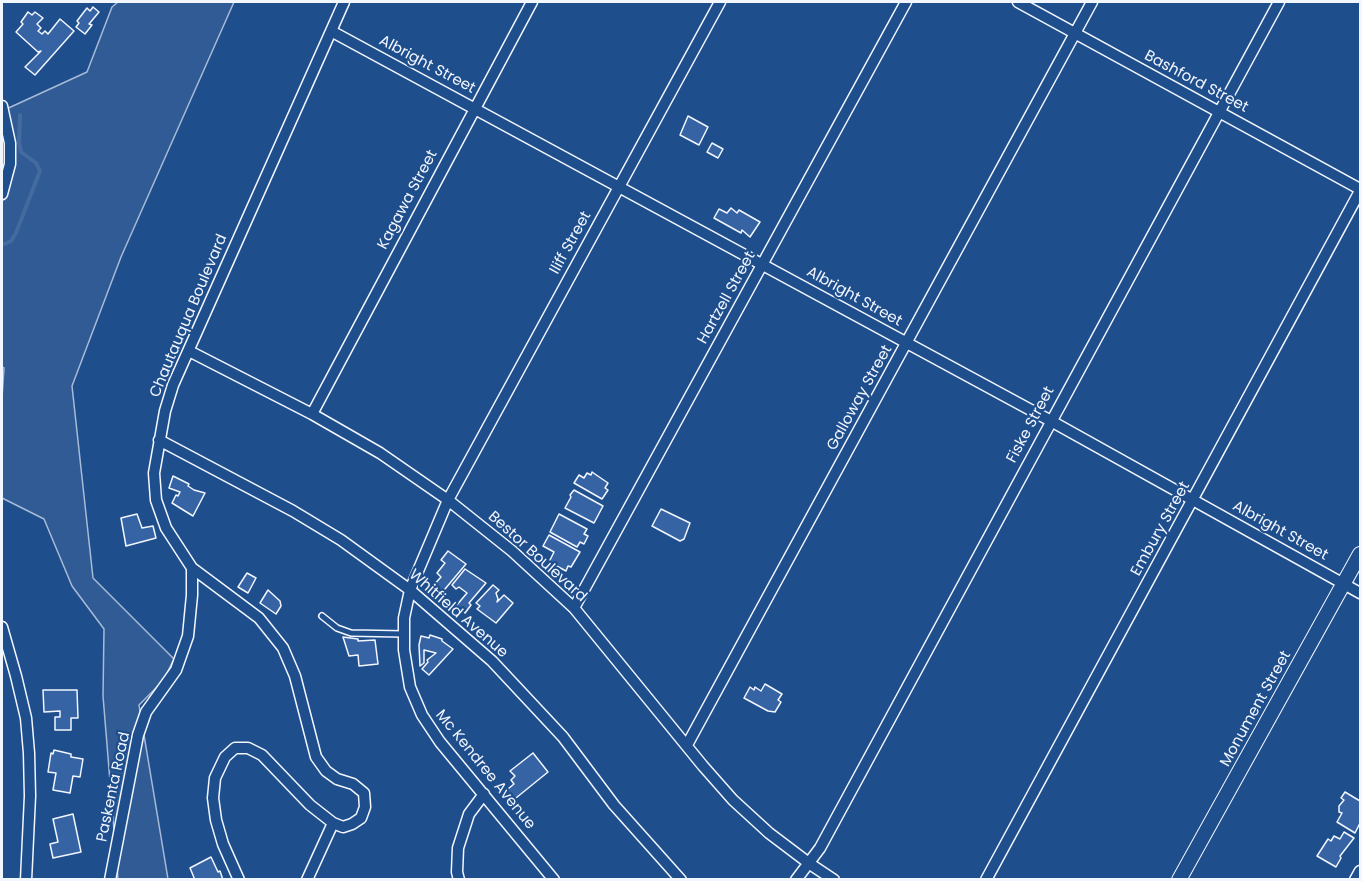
<!DOCTYPE html>
<html>
<head>
<meta charset="utf-8">
<style>
  body { margin:0 }
  #map { position:relative; width:1362px; height:881px; overflow:hidden; background:#1f4e8c; font-family:Poppins,sans-serif }
  canvas { display:block }
  .frame { position:absolute; inset:0; border:3px solid #f2f6ff; pointer-events:none }
</style>
</head>
<body>
<div id="map">
<canvas width="1362" height="881"></canvas>
<div class="frame"></div>
</div>
<script>
const ctx = document.querySelector('canvas').getContext('2d');
ctx.lineJoin = 'round';
function fill(path, color) {
  ctx.fillStyle = color;
  ctx.fill(path, 'evenodd');
}
function toPath(rows) {
  const path = new Path2D();
  for (const r of rows) {
    path.moveTo(r[0], r[1]);
    for (let i = 2; i < r.length; i += 2) path.lineTo(r[i], r[i + 1]);
  }
  return path;
}
function stroke(path, color, width, dash) {
  ctx.strokeStyle = color;
  ctx.lineWidth = width;
  ctx.lineCap = dash ? 'butt' : 'round';
  ctx.setLineDash(dash || []);
  ctx.stroke(path);
}
function label(font, color, halo, rows, align = 'center') {
  ctx.font = font + ' Poppins,sans-serif';
  ctx.lineWidth = 4.5;
  ctx.setLineDash([]);
  ctx.textBaseline = 'middle';
  ctx.strokeStyle = halo;
  ctx.fillStyle = color;
  for (const [text, x, y, turn = 0] of rows) {
    ctx.save();
    ctx.translate(x, y);
    ctx.rotate((+turn || 0) * Math.PI / 180);
    ctx.textAlign = isNaN(turn) ? turn : align;
    if (halo) ctx.strokeText(text, 0, 0);
    ctx.fillText(text, 0, 0);
    ctx.restore();
  }
}
const built = toPath([
  [118,2,234,2,121,257,72,386,93,578,174,659,163,681,139,705,168,879,118,879,103,696,104,629,72,586,44,519,2,498,2,398,4,368,2,367,2,111,87,72,112,7,118,2]
]);
fill(built, '#305b95');
stroke(built, '#a8bbd7', 1.5);
stroke(toPath([
  [2,245,11,241,16,233,40,171,36,163,21,152,19,143,20,115]
]), '#446ba0', 4);
const building = toPath([
  [93,7,99,12,89,24,92,25,85,34,76,27,79,23,77,21,87,8,90,11,93,7],
  [28,12,32,15,35,12,43,18,37,24,41,28,38,31,42,34,45,31,48,34,60,19,74,31,35,75,25,67,41,51,38,52,16,32,23,24,21,22,28,12],
  [688,116,708,127,699,145,680,135,688,116],
  [712,143,723,149,718,158,707,152,712,143],
  [731,208,737,213,739,210,760,222,750,237,742,230,741,233,714,218,719,209,727,213,731,208],
  [592,472,608,483,605,488,608,490,602,499,574,483,579,475,584,478,587,473,591,475,592,472],
  [173,476,189,484,188,486,194,490,205,493,193,516,172,503,176,495,178,496,180,492,169,488,173,476],
  [574,490,603,506,594,523,565,508,571,497,570,495,574,490],
  [661,509,690,523,684,539,680,541,652,526,661,509],
  [137,514,142,528,153,526,156,538,126,546,121,518,137,514],
  [559,514,587,529,584,534,588,536,584,544,580,542,577,547,550,532,559,514],
  [549,535,580,552,571,567,568,566,566,571,549,562,554,552,543,546,549,535],
  [448,551,466,564,440,595,431,588,441,577,437,573,445,563,441,560,448,551],
  [465,569,486,583,469,603,471,605,465,613,456,606,467,593,459,587,456,589,452,585,465,569],
  [247,573,256,578,248,593,238,587,247,573],
  [493,585,499,590,496,593,498,599,497,602,504,595,513,603,496,623,477,609,480,606,476,603,493,585],
  [268,590,280,601,281,606,276,614,260,603,268,590],
  [430,635,442,639,442,641,453,649,429,675,422,669,428,662,427,660,436,653,424,650,424,663,420,666,419,645,421,636,429,638,430,635],
  [343,637,358,639,358,641,375,640,378,664,359,666,358,655,349,656,343,637],
  [765,684,782,694,778,700,781,702,775,712,768,711,744,698,750,687,754,690,755,687,761,691,765,684],
  [43,690,77,690,78,718,71,718,71,730,55,730,55,717,60,717,60,711,44,712,43,690],
  [54,750,71,754,71,757,83,759,80,777,73,776,70,793,53,790,56,773,48,772,51,753,53,754,54,750],
  [533,753,548,772,511,802,503,793,514,784,511,780,515,776,510,771,533,753],
  [1345,792,1360,801,1360,823,1355,833,1337,822,1342,813,1339,812,1339,806,1344,800,1341,798,1345,792],
  [73,814,81,852,53,858,50,844,58,842,53,819,73,814],
  [1344,832,1354,838,1340,856,1341,858,1336,867,1317,856,1328,839,1331,841,1334,836,1340,839,1344,832],
  [211,857,218,872,220,871,223,880,195,880,190,868,211,857]
]);
fill(building, '#3563a3');
stroke(building, '#f2f6ff', 1.5);
const service = toPath([
  [322,616,337,628,351,633,404,634]
]);
const minor = toPath([
  [1018,2,1360,189],
  [331,31,1051,421,1360,593],
  [2,106,10,143,10,164,2,194],
  [189,351,312,414,380,453,448,500,512,551,574,608,703,766,733,800,769,833,810,864,834,880],
  [312,414,532,2],
  [159,440,293,511,341,540,410,590,492,661,563,737,614,805,681,880],
  [574,608,906,2],
  [2,627,16,676,26,718,29,753,30,796,26,880],
  [687,745,1092,2],
  [110,880,138,735,146,712,176,670,188,636,192,595,192,568],
  [239,880,223,844,216,820,213,798,215,778,225,757,235,748,248,748,262,755,310,805,333,823,343,827,352,824,361,818,365,807,364,793,353,784,337,779,326,771,316,757,295,676,283,648,259,618,192,568,166,528,156,500,154,473,165,411,173,385,344,2],
  [307,880,333,823],
  [459,880,457,872,458,848,469,814,484,794],
  [554,880,440,742,422,715,410,687,404,650,404,618,410,590,448,500,720,2],
  [796,880,820,848,1279,2],
  [986,880,1360,191],
  [1355,880,1360,871]
]);
const tertiary = toPath([
  [1179,880,1360,554]
]);
stroke(service, '#f2f6ff', 8);
stroke(minor, '#f2f6ff', 13);
stroke(tertiary, '#f2f6ff', 16);
stroke(service, '#1f4e8c', 5);
stroke(minor, '#1f4e8c', 10);
stroke(tertiary, '#1f4e8c', 14);
label('15px', '#f2f6ff', '#1f4e8c', [
  ["Albright Street",427,65,28],
  ["Bashford Street",1196,82,28],
  ["Kagawa Street",408,200,-62],
  ["Iliff Street",571,243,-61],
  ["Albright Street",854,297,29],
  ["Hartzell Street",727,298,-61],
  ["Chautauqua Boulevard",189,316,-67],
  ["Galloway Street",860,398,-61],
  ["Fiske Street",1031,425,-62],
  ["Embury Street",1161,529,-61],
  ["Albright Street",1280,531,29],
  ["Bestor Boulevard",537,557,42],
  ["Whitfield Avenue",458,614,41],
  ["Monument Street",1256,709,-61],
  ["Mc Kendree Avenue",485,770,51],
  ["Paskenta Road",114,787,-78]
]);
</script>
</body>
</html>
